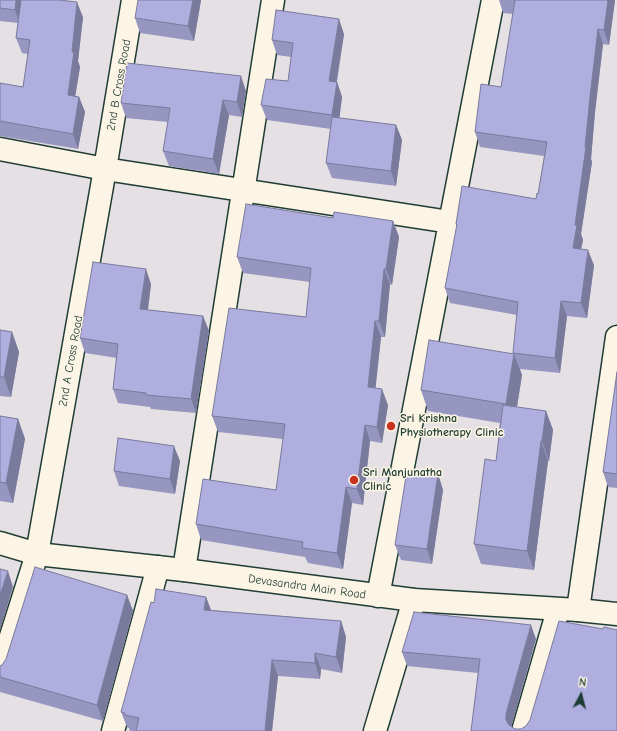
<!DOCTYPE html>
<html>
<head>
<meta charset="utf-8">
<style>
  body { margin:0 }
  #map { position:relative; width:617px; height:731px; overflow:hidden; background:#e5e0e3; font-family:"Comic Neue",sans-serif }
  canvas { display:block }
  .north { position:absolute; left:561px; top:675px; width:40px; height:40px; -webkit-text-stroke:3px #fcf5e5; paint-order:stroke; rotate:7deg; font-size:11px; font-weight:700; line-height:16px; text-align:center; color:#1f3d34 }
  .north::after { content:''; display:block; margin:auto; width:14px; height:18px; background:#1f3d34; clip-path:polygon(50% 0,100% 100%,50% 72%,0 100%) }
</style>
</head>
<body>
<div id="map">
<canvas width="617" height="731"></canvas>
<div class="north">N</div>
</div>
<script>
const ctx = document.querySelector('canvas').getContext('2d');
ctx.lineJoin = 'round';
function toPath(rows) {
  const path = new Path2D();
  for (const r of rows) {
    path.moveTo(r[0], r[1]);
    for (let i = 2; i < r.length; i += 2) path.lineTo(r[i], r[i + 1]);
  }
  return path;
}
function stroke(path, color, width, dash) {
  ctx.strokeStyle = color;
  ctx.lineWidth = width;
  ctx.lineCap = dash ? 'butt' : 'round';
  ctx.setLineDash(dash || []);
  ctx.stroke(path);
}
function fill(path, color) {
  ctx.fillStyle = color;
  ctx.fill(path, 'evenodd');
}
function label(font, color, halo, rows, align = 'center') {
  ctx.font = font + ' "Comic Neue",sans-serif';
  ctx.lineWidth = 3;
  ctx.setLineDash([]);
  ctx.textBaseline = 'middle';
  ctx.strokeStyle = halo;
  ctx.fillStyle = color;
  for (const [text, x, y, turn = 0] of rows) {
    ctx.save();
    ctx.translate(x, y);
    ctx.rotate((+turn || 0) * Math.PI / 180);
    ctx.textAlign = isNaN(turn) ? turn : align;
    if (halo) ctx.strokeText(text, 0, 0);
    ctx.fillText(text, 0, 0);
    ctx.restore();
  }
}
const minor = toPath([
  [0,149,105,169,450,222],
  [184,570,273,0],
  [378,596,493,0],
  [578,610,617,337],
  [0,671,37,554,105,169,133,0],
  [113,731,158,567],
  [375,731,414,600],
  [523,731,558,610]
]);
const secondary = toPath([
  [0,543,37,554,184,570,414,600,578,610,617,614]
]);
stroke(minor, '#1f3d34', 25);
stroke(secondary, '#1f3d34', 25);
stroke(minor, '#fcf5e5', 22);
stroke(secondary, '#fcf5e5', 22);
fill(toPath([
  [0,0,83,17,78,61,80,67,75,96,79,97,85,112,78,149,0,136,0,83,23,87,28,54,22,53,16,38,18,23,0,21],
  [201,0,194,41,140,33,135,18],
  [499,0,615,0,609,45,603,44,595,112,591,159,592,162,581,234,583,240,581,249,594,265,587,318,567,316,560,373,520,369,522,375,517,407,546,411,553,430,549,461,548,461,534,570,481,564,474,544,496,461,500,423,428,411,421,390,513,354,517,315,450,303,445,288,457,226,456,224,536,199,538,194,544,156,480,147,475,132,501,87,513,14,503,13],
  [344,34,337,82,342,97,339,118,396,125,402,140,396,186,332,178,326,163,331,129,267,120,261,105,288,81,291,57,277,55,272,40],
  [246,91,242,117,229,115,219,174,169,166,163,151,168,122,126,118,121,103],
  [333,218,393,221,399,237,392,285,390,284,385,337,381,337,375,388,388,405,382,443,370,441,363,505,352,503,343,569,308,563,305,557,201,540,196,524,276,490,283,439,218,432,212,416,306,317,310,282,243,273,237,257],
  [151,284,148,310,203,316,209,331,196,413,151,409,150,407,118,403,113,389,117,358,85,353,80,338],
  [0,330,12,332,19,352,11,397,0,396],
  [617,372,617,488,608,487,603,472],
  [0,416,18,419,25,439,13,503,0,501],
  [180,461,175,494,119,486,114,471],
  [438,474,443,490,432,564,401,560,395,545],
  [127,595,133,611,103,721,0,692,0,666],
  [206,597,211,610,341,621,346,637,342,673,321,669,320,679,278,676,272,731,130,731,129,728,127,727,121,712,154,603],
  [603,629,617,731,471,731,478,673,407,666,402,652,536,639,511,727,515,729,521,729,526,726]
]), '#9696c0');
fill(toPath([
  [16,0,23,0,20,24,15,10],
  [193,0,201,0,194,41,188,26],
  [608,0,615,0,609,45,604,30],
  [77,2,83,17,78,61,80,67,73,110,68,95,72,52],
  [339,19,344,34,334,96,329,81],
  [598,29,603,44,595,112,591,159,592,162,581,234,583,240,578,263,573,248,575,225,585,147,590,97],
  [241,76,246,91,242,117,237,102],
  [337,82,342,97,338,130,332,115],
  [79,97,85,112,78,149,73,134],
  [223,100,229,115,219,174,213,159],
  [396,125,402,140,396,186,391,171],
  [393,221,399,237,392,285,386,269],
  [588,250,594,265,587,318,581,303],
  [146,269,151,284,146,324,140,309],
  [384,269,390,284,385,337,379,321],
  [561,301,567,316,560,373,555,358],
  [203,316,209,331,196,413,191,399],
  [375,321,381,337,374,403,368,387],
  [12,332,19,352,11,397,4,377],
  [514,354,522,375,514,425,506,404],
  [382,389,388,405,382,443,377,427],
  [546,411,553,430,549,461,542,441],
  [18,419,25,439,13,503,6,483],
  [365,425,370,441,363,505,357,489],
  [541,441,548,461,534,570,527,551],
  [174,446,180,461,175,494,170,479],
  [438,474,443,490,432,564,427,549],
  [346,487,352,503,343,569,337,553],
  [8,571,13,587,0,630,0,595],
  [127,595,133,611,103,721,97,705],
  [206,597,212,613,204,610],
  [341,621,346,637,342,673,336,657],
  [531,625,536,639,511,728,511,731,506,720,506,714],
  [315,653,321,669,320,679,315,663],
  [272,660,278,676,272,731,265,731]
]), '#7a7a9c');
const building = toPath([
  [0,0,16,0,15,10,0,8,0,0],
  [21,0,59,0,77,2,72,52,74,52,68,95,79,97,73,134,0,121,0,83,23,87,30,40,16,38,21,0],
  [138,0,193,0,188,26,135,18,138,0],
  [515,0,608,0,604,30,598,29,590,97,585,147,586,147,575,225,577,225,573,248,588,250,581,303,561,301,555,358,513,353,518,302,445,288,457,224,456,224,462,186,536,199,537,193,538,194,547,142,475,132,481,84,501,87,515,0],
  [276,10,339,19,329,81,337,82,332,115,261,105,266,79,288,81,293,43,272,40,276,10],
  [127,63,241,76,237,102,223,100,213,159,163,151,170,108,121,103,127,63],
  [332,117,396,125,391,171,326,163,332,117],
  [246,204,333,218,334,212,393,221,386,269,384,269,379,321,375,321,368,387,382,389,377,427,365,425,357,489,346,487,337,553,302,548,303,542,196,524,203,479,276,490,285,424,212,416,229,308,306,317,311,268,237,257,246,204],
  [93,262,146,269,140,309,203,316,191,399,146,395,146,393,113,389,118,344,80,338,93,262],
  [0,330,12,332,4,377,0,377,0,330],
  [429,340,514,354,506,404,421,390,429,340],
  [617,372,617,474,603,472,617,372],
  [503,405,546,411,542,441,541,441,527,551,474,544,485,459,496,461,503,405],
  [0,416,18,419,6,483,0,482,0,416],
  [118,438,174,446,170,479,114,471,118,438],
  [407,470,438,474,427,549,395,545,407,470],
  [35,567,127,595,97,705,0,677,0,666,2,665,6,659,35,567],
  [0,569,8,571,0,595,0,569],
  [156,589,206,597,204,610,341,621,336,657,315,653,315,663,272,660,265,731,136,731,139,718,125,715,125,713,121,712,151,602,154,603,156,589],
  [414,612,531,625,506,714,506,720,509,725,515,729,521,729,526,726,530,720,559,621,603,629,604,627,617,630,617,731,471,731,480,659,402,652,414,612]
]);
fill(building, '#afaedf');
stroke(building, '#7a7a9c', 1);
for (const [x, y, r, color] of [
  [391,426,5,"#c8321e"],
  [354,480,5,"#c8321e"]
]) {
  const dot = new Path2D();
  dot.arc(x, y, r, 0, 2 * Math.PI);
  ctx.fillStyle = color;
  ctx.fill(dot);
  stroke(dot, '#fcf5e5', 1.5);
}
label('12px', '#1f3d34', '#fcf5e5', [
  ["2nd B Cross Road",119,85,-80],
  ["2nd A Cross Road",71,361,-80],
  ["Devasandra Main Road",307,587,8]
]);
label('bold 12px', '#1f3d34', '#fcf5e5', [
  ["Sri Krishna",400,419],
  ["Physiotherapy Clinic",400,433],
  ["Sri Manjunatha",363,473],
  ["Clinic",363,487]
], 'left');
</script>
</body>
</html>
